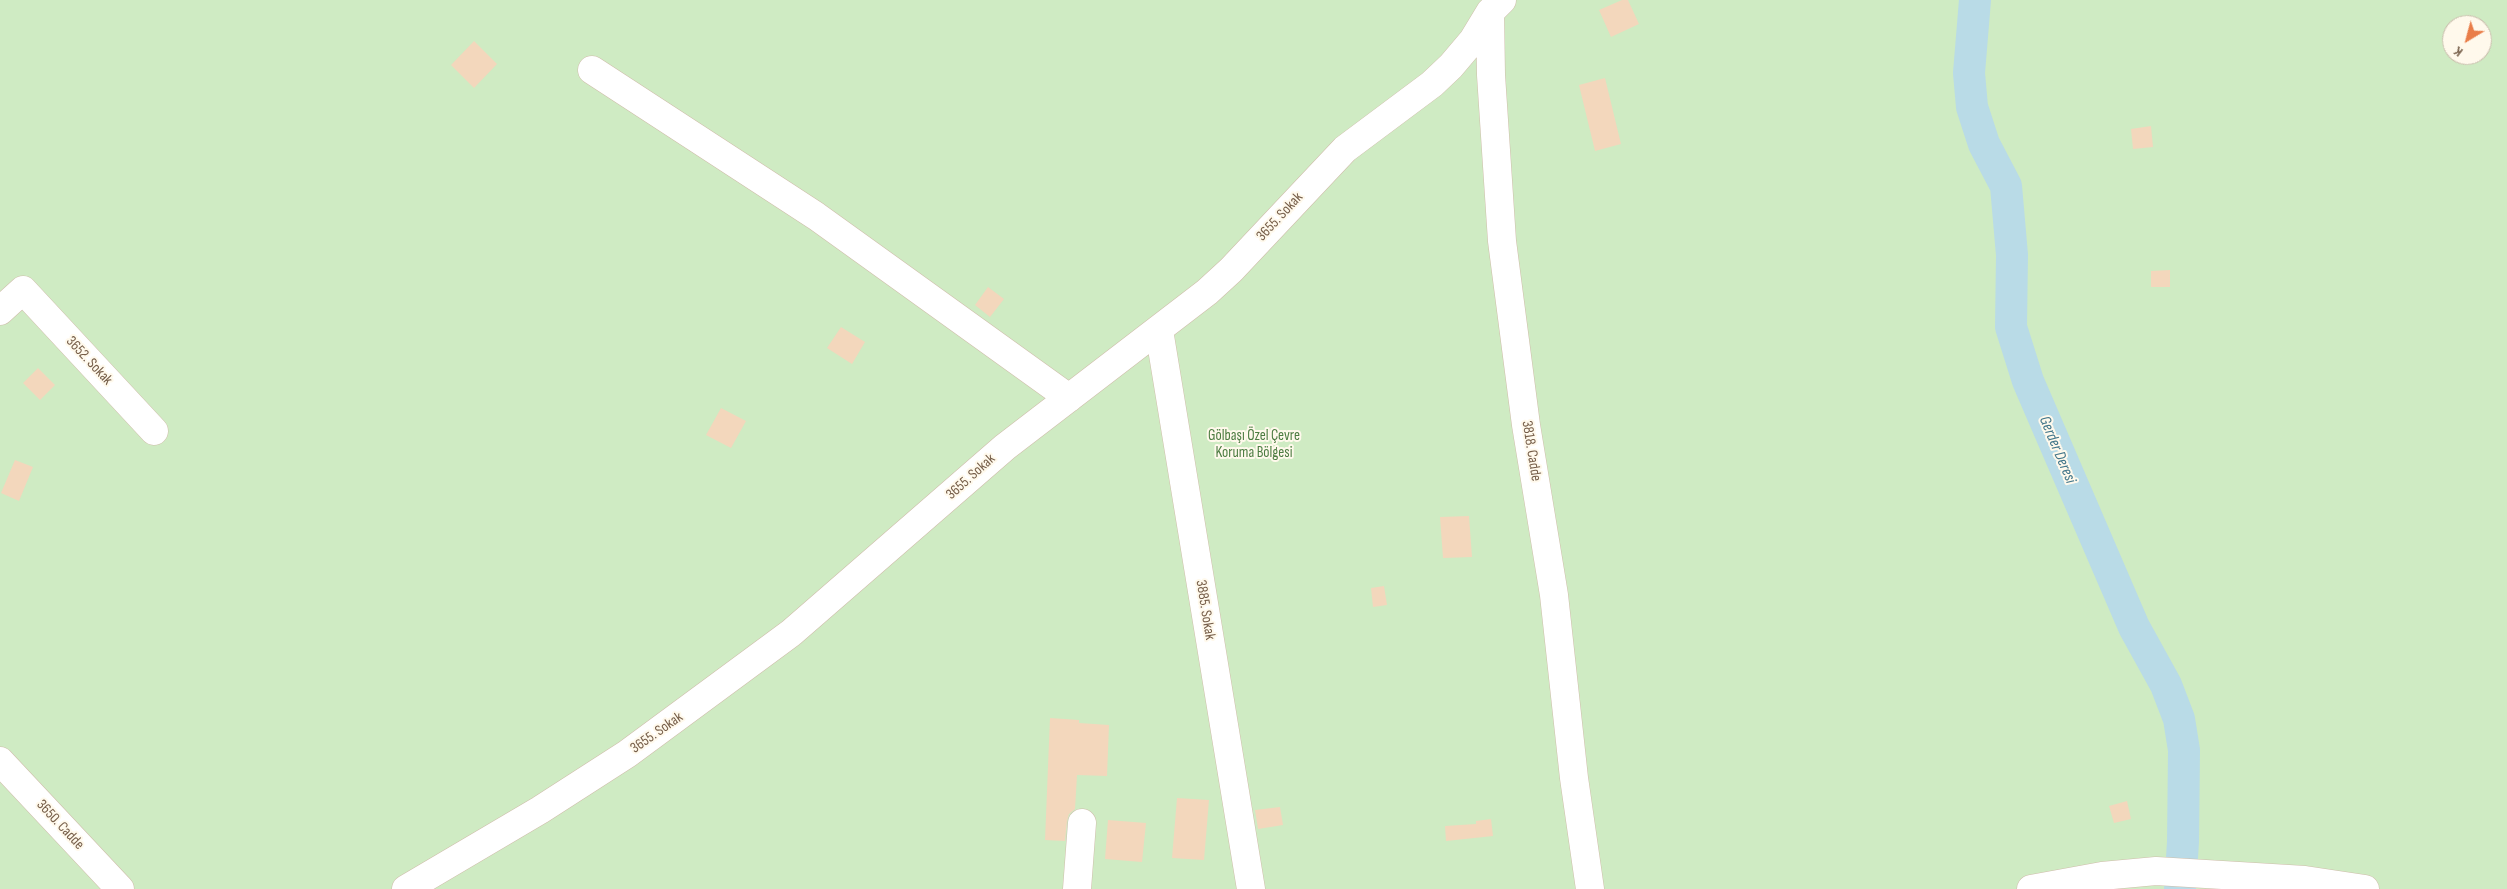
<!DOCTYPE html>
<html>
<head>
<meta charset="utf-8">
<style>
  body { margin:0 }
  #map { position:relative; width:2507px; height:889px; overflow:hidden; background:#fdf6e5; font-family:"Sofia Sans Condensed",sans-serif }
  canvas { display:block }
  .north { position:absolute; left:2442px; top:15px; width:50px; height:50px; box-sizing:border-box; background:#fff9ec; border:1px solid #c8bbab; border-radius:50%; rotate:217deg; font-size:14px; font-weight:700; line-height:20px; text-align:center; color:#765e49 }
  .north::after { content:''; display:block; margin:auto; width:18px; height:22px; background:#e97d48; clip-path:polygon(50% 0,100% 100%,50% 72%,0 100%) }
</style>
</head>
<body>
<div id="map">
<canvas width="2507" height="889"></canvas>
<div class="north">K</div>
</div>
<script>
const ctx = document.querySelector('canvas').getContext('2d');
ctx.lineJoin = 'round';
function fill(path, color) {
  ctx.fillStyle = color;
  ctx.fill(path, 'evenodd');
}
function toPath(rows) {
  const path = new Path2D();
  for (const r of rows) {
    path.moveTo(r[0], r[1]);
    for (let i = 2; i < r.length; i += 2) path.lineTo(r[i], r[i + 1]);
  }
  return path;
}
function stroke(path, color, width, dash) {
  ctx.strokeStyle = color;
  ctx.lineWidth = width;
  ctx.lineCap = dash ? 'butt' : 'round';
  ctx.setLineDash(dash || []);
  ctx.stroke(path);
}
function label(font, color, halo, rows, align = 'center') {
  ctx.font = font + ' "Sofia Sans Condensed",sans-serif';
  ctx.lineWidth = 4;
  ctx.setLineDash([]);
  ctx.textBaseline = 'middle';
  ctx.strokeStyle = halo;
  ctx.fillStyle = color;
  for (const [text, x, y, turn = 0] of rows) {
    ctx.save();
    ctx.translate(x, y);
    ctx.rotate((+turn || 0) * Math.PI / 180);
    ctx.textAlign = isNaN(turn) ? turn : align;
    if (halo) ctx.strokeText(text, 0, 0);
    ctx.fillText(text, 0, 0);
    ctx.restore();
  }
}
fill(toPath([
  [0,0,2507,0,2507,889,0,889],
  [2452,25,2482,25,2482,55,2452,55]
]), '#cfebc3');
stroke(toPath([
  [1975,0,1969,73,1972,107,1984,144,2006,186,2012,255,2011,327,2028,381,2134,627,2166,685,2179,719,2184,750,2183,842,2180,889]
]), '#b9dbe7', 32);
fill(toPath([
  [1622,0,1628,0,1639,24,1611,37,1599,10],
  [474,41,497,64,474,88,451,65],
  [1605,78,1621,144,1595,151,1579,85],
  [2151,126,2153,147,2133,149,2131,129],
  [2170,270,2170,287,2151,287,2151,271],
  [988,287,1004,299,990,317,975,305],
  [841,327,865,342,852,364,827,348],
  [38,368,55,385,40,400,23,383],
  [721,408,746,421,731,448,706,435],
  [15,460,33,467,19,501,1,493],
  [1469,516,1472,557,1443,558,1440,517],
  [1384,586,1387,605,1373,607,1371,588],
  [1050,718,1079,720,1079,723,1109,725,1107,776,1077,775,1075,809,1069,814,1067,821,1065,841,1045,840],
  [1177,798,1209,800,1204,860,1172,858],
  [2127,801,2131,819,2114,823,2109,806],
  [1280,807,1283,825,1258,829,1255,810],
  [1491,819,1493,836,1446,841,1445,826,1476,824,1476,821],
  [1108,820,1146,823,1142,862,1105,859]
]), '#f3d7bc');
const minor = toPath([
  [1490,12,1491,75,1502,241,1526,425,1554,595,1574,778,1590,889],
  [592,70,816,216,1069,398],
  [0,311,23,290,154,431],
  [1159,330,1251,889],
  [0,761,120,889],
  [406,889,540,810,627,754,791,633,1005,447,1207,292,1231,270,1345,149,1432,84,1451,66,1473,40,1490,12,1502,0],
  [1077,889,1082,823],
  [2031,889,2102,876,2156,871,2305,880,2365,889]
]);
stroke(minor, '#cfbeab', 29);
stroke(minor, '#fff', 28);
label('15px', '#765e49', '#fff9ec', [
  ["3655. Sokak",1280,217,-47],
  ["3652. Sokak",89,361,47],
  ["3818. Cadde",1531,451,81],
  ["3655. Sokak",971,477,-42],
  ["3885. Sokak",1205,610,81],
  ["3655. Sokak",657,733,-35],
  ["3650. Cadde",60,825,47]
]);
label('15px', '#4c7c41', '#fff9ec', [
  ["Gölbaşı Özel Çevre",1254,436],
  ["Koruma Bölgesi",1254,453]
]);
label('italic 16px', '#42768a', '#fff9ec', [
  ["Gerder Deresi",2057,450,67]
]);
</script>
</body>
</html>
